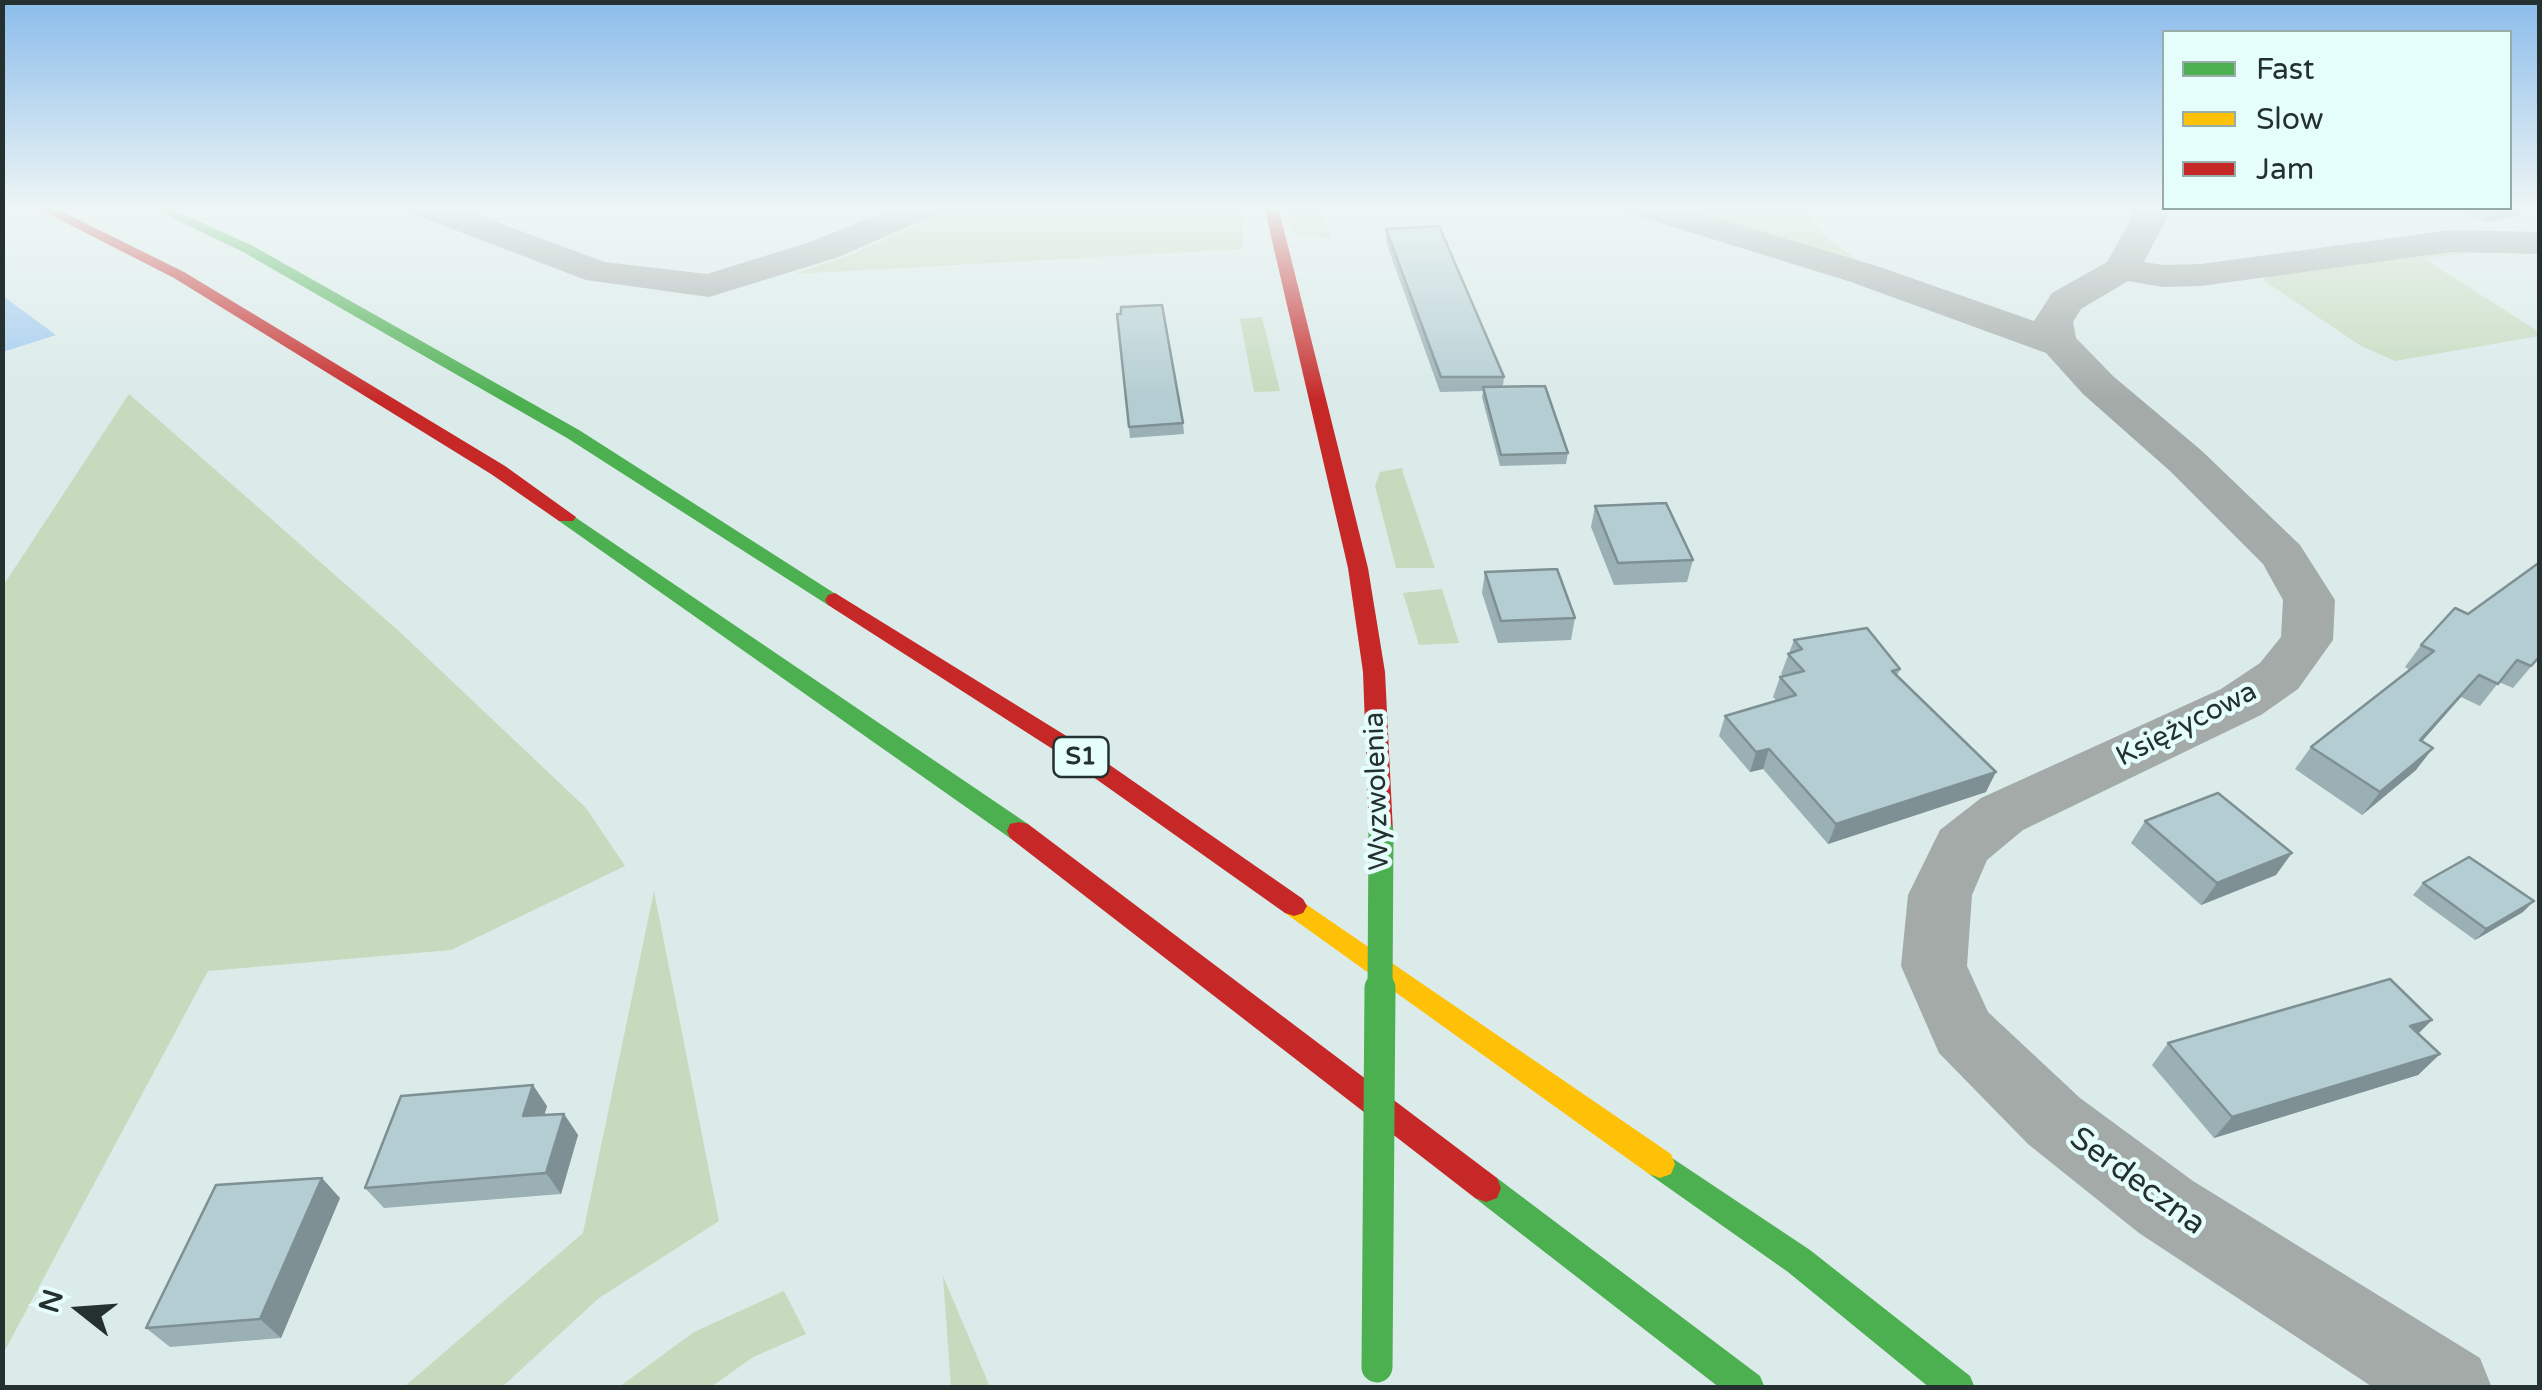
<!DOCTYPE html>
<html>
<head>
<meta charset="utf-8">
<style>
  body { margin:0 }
  #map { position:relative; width:2542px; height:1390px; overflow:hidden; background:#daebe9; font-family:"Varela Round",sans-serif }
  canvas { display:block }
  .frame { position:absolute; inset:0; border:5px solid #243130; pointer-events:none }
  .legend { position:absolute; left:2162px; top:30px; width:350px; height:180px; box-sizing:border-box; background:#e5fefc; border:2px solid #98acaa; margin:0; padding:12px 18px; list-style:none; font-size:30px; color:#243130 }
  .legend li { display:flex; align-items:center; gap:20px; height:50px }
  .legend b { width:50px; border:2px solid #98acaa }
  .north { position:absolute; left:30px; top:1260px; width:100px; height:100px; -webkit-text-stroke:8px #e5fefc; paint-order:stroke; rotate:287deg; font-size:28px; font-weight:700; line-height:40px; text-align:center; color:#243130 }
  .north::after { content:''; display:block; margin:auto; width:35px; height:45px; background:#243130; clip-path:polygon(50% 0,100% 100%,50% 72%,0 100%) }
</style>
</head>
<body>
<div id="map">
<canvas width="2542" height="1390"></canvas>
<div class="frame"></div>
<ul class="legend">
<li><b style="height:12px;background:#4caf50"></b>Fast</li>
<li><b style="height:12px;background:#ffc107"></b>Slow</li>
<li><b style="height:12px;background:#c62828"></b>Jam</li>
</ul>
<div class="north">N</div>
</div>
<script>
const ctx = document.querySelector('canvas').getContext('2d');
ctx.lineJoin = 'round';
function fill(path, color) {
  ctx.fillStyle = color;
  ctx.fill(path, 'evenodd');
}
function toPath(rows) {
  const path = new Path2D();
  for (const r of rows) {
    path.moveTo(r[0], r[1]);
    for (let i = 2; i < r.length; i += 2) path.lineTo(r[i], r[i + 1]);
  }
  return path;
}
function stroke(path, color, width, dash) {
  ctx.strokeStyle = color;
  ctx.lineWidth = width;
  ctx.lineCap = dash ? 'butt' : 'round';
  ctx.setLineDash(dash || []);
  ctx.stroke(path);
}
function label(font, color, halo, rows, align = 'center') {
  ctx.font = font + ' "Varela Round",sans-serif';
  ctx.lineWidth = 9;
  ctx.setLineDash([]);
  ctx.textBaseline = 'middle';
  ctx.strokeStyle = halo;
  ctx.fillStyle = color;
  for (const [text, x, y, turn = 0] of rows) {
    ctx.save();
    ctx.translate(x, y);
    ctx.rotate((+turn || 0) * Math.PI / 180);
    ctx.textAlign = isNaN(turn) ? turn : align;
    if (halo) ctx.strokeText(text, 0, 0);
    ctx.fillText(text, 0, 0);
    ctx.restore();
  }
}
fill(toPath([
  [956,206,1242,206,1243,249,794,274,853,254],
  [1288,206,1321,206,1331,238,1297,234,1291,228],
  [1665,206,1801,206,1827,239,1871,269,1792,248],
  [2451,249,2465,254,2423,258,2539,332,2539,336,2395,361,2361,346,2263,280,2266,275],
  [1262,317,1280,391,1254,392,1240,319],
  [129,394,401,633,586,808,625,866,451,950,208,971,3,1354,3,586],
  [1402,468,1404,476,1435,568,1396,568,1375,486,1380,472],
  [1442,589,1459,643,1419,645,1403,593],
  [654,891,719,1221,599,1298,502,1387,404,1387,583,1233],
  [943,1276,990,1387,951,1387],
  [784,1291,806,1334,753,1357,711,1387,619,1387,694,1332]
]), '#c6dabd');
fill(toPath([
  [3,296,56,335,3,352]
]), '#a0c9ef');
fill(toPath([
  [405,206,453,206,605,262,707,274,810,242,899,206,945,206,940,213,836,258,709,297,586,280,410,213,405,206],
  [1623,206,1676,206,1877,266,2034,321,2052,293,2107,262,2138,206,2172,208,2144,262,2163,265,2201,264,2451,230,2540,232,2540,254,2451,252,2201,286,2163,287,2128,281,2081,309,2073,322,2076,338,2113,376,2202,451,2300,545,2335,600,2333,640,2298,689,2261,715,2023,830,1987,860,1972,895,1967,966,1988,1012,2080,1098,2193,1181,2480,1358,2492,1388,2374,1388,2139,1233,2028,1144,1939,1053,1901,966,1908,895,1940,830,1981,798,2221,689,2260,663,2281,637,2283,600,2263,564,2170,471,2083,394,2046,353,1851,282,1628,213,1623,206]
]), '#a3aaa8');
fill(toPath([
  [147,206,165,206,253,246,579,430,845,600,842,605,828,605,567,438,243,252,147,206],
  [566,511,1028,824,1031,831,1028,838,1010,838,559,521,556,517,566,511],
  [1660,1150,1810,1250,1970,1376,1975,1388,1930,1388,1788,1272,1649,1174,1645,1164,1649,1154,1660,1150],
  [1486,1174,1497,1178,1760,1376,1765,1388,1720,1388,1475,1198,1471,1188,1475,1178,1486,1174]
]), '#4caf50');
fill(toPath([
  [1294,896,1671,1154,1675,1164,1671,1174,1660,1178,1649,1174,1285,913,1281,906,1285,899,1294,896]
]), '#ffc107');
fill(toPath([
  [33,206,51,206,184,272,505,466,576,517,573,521,559,521,491,474,174,278,33,206],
  [1264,206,1278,206,1368,568,1385,672,1393,832,1390,839,1381,841,1372,839,1369,832,1363,672,1348,568,1264,206],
  [835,593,1081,745,1303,899,1307,906,1303,913,1294,916,1285,913,1065,757,828,605,825,600,828,595,835,593],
  [1019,822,1028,824,1497,1178,1501,1188,1497,1198,1486,1202,1475,1198,1010,838,1007,831,1010,824,1019,822]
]), '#c62828');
stroke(toPath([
  [1380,991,1381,832]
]), '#4caf50', 25);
stroke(toPath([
  [1377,1367,1380,988]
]), '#4caf50', 31);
fill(toPath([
  [2510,206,2524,206,2518,215,2486,222,2453,208,2510,208],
  [1386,229,1504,377,1503,386,1568,453,1566,464,1500,466,1482,397,1483,391,1440,392,1386,242],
  [1117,314,1183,423,1184,434,1130,438],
  [1595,506,1693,560,1687,582,1614,585,1591,527],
  [1485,572,1575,618,1571,640,1498,643,1482,593],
  [2468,614,2540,656,2513,688,2499,682,2480,706,2461,697,2422,741,2416,770,2362,815,2295,769,2311,747,2410,670,2405,667,2421,645],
  [1794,640,1900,669,1897,676,1986,792,1828,844,1763,769,1750,772,1719,736,1725,716,1776,700,1773,697,1780,677,1784,676,1781,674],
  [2145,821,2276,875,2201,905,2131,843],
  [2423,883,2523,912,2475,940,2413,895],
  [2432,1020,2418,1033,2440,1054,2418,1075,2214,1138,2152,1065,2168,1043],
  [547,1106,544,1115,564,1114,578,1135,561,1194,384,1208,365,1188],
  [340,1198,281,1338,170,1347,146,1328]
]), '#9bb0b5');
fill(toPath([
  [2510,206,2524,206,2518,215,2486,222,2495,208,2510,208],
  [2479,675,2461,697,2403,763,2420,740],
  [2433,748,2416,770,2362,815,2380,792],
  [1769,749,1763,769,1750,772,1756,752],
  [1996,772,1986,792,1828,844,1836,824],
  [2292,853,2276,875,2201,905,2217,883],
  [2534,901,2523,912,2475,940,2486,929],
  [2432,1020,2411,1041,2410,1026],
  [2440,1054,2418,1075,2214,1138,2232,1117],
  [533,1085,547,1106,538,1137,523,1116],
  [564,1114,578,1135,561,1194,546,1173],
  [322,1178,340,1198,281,1338,260,1319]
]), '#7e9093');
const building = toPath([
  [1439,226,1504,377,1441,377,1386,229,1439,226],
  [1162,305,1183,423,1129,427,1117,314,1121,314,1121,307,1162,305],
  [1545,386,1568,453,1501,455,1483,387,1545,386],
  [1666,503,1693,560,1618,563,1595,506,1666,503],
  [2540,562,2540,656,2531,666,2517,660,2498,684,2479,675,2420,740,2433,748,2380,792,2311,747,2434,651,2421,645,2455,608,2468,614,2540,562],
  [1557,569,1575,618,1501,621,1485,572,1557,569],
  [1867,628,1900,669,1892,671,1996,772,1836,824,1769,749,1756,752,1725,716,1796,695,1780,677,1804,671,1788,654,1802,649,1794,640,1867,628],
  [2218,793,2292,853,2217,883,2145,821,2218,793],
  [2469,857,2534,901,2486,929,2423,883,2469,857],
  [2390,979,2432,1020,2410,1026,2440,1054,2232,1117,2168,1043,2390,979],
  [533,1085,523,1116,564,1114,546,1173,365,1188,401,1096,533,1085],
  [322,1178,260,1319,146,1328,216,1185,322,1178]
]);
fill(building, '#b4cdd2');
stroke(building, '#7e9093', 2.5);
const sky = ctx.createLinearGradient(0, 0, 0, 400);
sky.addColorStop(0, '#8bbceb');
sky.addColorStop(0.52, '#eef6f5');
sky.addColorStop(1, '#eef6f500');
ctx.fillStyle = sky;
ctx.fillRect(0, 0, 2542, 400);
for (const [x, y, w] of [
  [1081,757,55]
]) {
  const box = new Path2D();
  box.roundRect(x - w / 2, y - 20, w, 40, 8);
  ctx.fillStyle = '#e5fefc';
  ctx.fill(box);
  stroke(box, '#243130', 2.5);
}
label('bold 25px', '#243130', null, [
  ["S1",1081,757]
]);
label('28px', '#243130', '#e5fefc', [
  ["Księżycowa",2187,725,-27],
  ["Wyzwolenia",1378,791,-92]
]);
label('32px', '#243130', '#e5fefc', [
  ["Serdeczna",2137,1182,36]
]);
</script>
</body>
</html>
